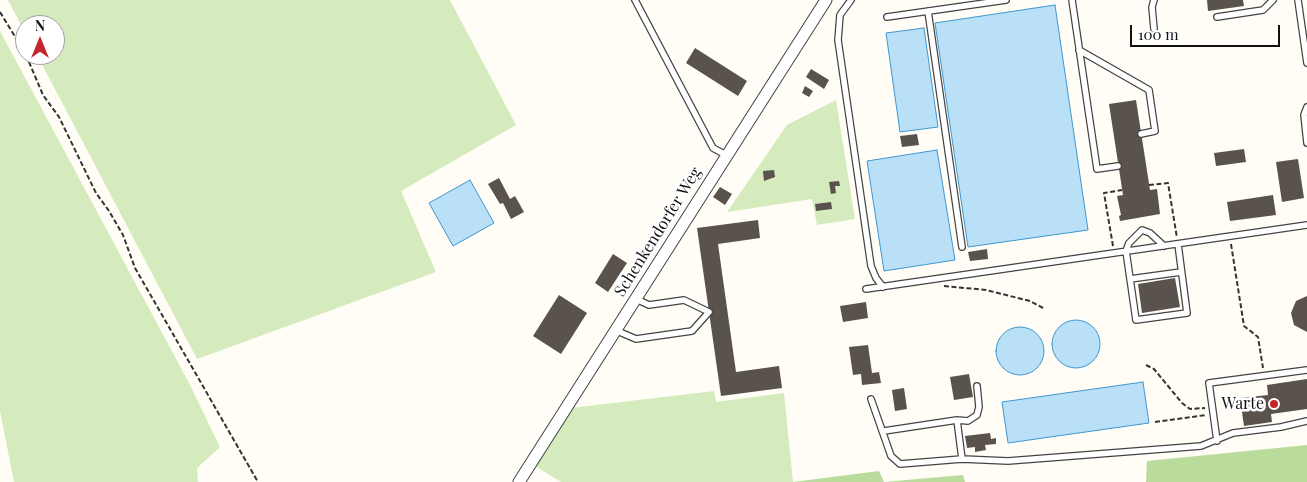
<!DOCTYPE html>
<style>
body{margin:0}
#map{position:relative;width:1307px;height:482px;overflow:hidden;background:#fffdf5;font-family:"Playfair Display",serif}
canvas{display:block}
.north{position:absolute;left:15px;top:15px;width:50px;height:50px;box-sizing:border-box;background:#fff;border:1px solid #a0a0a0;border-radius:50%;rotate:0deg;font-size:14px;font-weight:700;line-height:20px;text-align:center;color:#111}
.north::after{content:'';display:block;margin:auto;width:18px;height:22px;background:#c4262e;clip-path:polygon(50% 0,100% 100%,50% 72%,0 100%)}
.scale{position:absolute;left:1130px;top:25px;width:150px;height:22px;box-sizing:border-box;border:2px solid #111;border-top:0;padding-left:6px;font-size:15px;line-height:18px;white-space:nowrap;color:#111;-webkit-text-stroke:4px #fff;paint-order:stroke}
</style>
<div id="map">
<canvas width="1307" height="482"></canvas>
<div class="north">N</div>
<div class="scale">100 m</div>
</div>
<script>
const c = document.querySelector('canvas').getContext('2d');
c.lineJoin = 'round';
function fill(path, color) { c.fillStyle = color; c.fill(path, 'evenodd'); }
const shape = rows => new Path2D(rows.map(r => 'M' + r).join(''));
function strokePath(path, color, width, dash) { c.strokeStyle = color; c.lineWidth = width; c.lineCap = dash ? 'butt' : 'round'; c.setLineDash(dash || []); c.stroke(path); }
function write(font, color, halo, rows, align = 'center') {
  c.font = font + ' "Playfair Display",serif'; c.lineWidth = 5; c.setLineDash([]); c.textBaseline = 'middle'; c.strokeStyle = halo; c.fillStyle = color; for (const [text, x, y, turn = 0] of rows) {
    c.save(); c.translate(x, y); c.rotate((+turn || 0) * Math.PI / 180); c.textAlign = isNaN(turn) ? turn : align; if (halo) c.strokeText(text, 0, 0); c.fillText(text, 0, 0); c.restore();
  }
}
fill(shape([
 [8,0,450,0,516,125,401,191,436,272,197,359,37,55,55,55,55,25,25,25,25,33],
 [0,31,189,383,220,447,197,468,198,482,14,482,0,411],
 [836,100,855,219,817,225,812,199,727,212,787,125],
 [714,391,716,402,784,393,793,482,561,482,535,466,571,408]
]), '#d5ebbd');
fill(shape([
 [1307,445,1307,482,1146,482,1147,461],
 [879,471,884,482,963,475,965,482,793,482]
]), '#b9dc9c');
const water = shape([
 [1055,5,1088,230,968,247,935,23,1055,5],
 [924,28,938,127,900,132,886,33,924,28],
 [937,150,955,260,884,271,867,161,937,150],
 [470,180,494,223,453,246,429,203,470,180],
 '1052 344a24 24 0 1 1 48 0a24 24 0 1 1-48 0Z',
 '996 351a24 24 0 1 1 48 0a24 24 0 1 1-48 0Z',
 [1143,382,1149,423,1008,443,1002,402,1143,382]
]);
fill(water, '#b9e0f7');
strokePath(water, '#3f96cf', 1);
fill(shape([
 [1207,0,1243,0,1244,6,1208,11],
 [695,48,747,81,738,96,686,63],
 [811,69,829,80,824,89,806,77],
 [805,86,813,91,809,97,802,93],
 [1136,100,1150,190,1157,189,1160,214,1120,221,1119,216,1121,215,1117,196,1123,195,1109,104],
 [917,134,919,145,902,147,900,136],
 [1244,149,1246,162,1216,166,1214,153],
 [1298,159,1304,198,1282,202,1276,162],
 [774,170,775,177,764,181,763,171],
 [499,178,510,199,515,196,524,212,511,219,503,203,500,204,488,184],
 [839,181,840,186,835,186,836,193,831,194,829,182],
 [720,187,732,194,725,205,713,197],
 [1273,195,1276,215,1230,221,1227,202],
 [831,202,832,209,816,211,815,204],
 [758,220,760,238,718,244,736,372,779,366,782,388,721,396,697,228],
 [987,249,988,259,970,261,968,252],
 [613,254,627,263,608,292,595,283],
 [1175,278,1180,307,1142,313,1138,284],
 [559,295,587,313,561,354,533,336],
 [1307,296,1307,332,1294,325,1291,313,1296,301],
 [866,302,868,318,843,322,840,306],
 [868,345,872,373,879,372,881,383,862,385,861,374,853,375,849,347],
 [969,374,973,397,954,400,950,377],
 [1307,379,1307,409,1271,414,1272,422,1244,426,1240,398,1268,395,1267,385],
 [904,388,907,409,895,411,892,390],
 [990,433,991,439,996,438,996,444,985,445,986,450,975,452,975,447,967,448,965,436]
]), '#5a524d');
const lane = shape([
 [635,0,713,148,726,155],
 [851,0,840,15,838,40,871,266,876,278,883,287],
 [1072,0,1097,169,1118,166],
 [1154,0,1152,7,1154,29],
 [1298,0,1307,63],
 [928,11,962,247],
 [887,17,1006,0],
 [1217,17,1263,10,1273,0],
 [1079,50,1149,90,1155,131,1141,134],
 [1307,107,1304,115,1307,143],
 [1164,246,1150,233,1142,230,1129,243,1126,251,1136,320,1187,313,1178,244],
 [1130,279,1181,272],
 [866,289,1307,225],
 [615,330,636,339,692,331,709,312,684,300,649,305,636,299],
 [871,399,891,456,900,464,962,459,1008,461,1201,446,1233,433,1281,427,1307,421],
 [957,420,968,421,977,415,979,407,977,386],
 [884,431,957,420,962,459],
 [1217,441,1209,383,1307,370]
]);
const street = shape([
 [519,482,826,0]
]);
strokePath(lane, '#444', 8);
strokePath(street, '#444', 13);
strokePath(shape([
 [0,12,25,53],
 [26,55,43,95,59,117,96,193,109,211,123,235,135,268,258,482],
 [1149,185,1168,183,1177,238],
 [1231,244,1244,326,1258,337,1263,368],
 [1113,246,1104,193,1122,190],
 [944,286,986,290,1030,301,1043,308],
 [1146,365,1154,369,1182,403,1190,409,1205,408],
 [1155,422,1206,415]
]), '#333', 2, [5, 2.5]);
strokePath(lane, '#fff', 5.5);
strokePath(street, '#fff', 11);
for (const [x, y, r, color] of [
 [1274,404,5,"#c4262e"]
]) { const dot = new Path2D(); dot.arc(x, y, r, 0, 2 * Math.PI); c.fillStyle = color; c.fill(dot); strokePath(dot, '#fff', 2); }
write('16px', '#111', '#fff', [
 ["Schenkendorfer Weg",658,232,-58]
]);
write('16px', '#111', '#fff', [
 ["Warte",1264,404]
], 'right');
</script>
